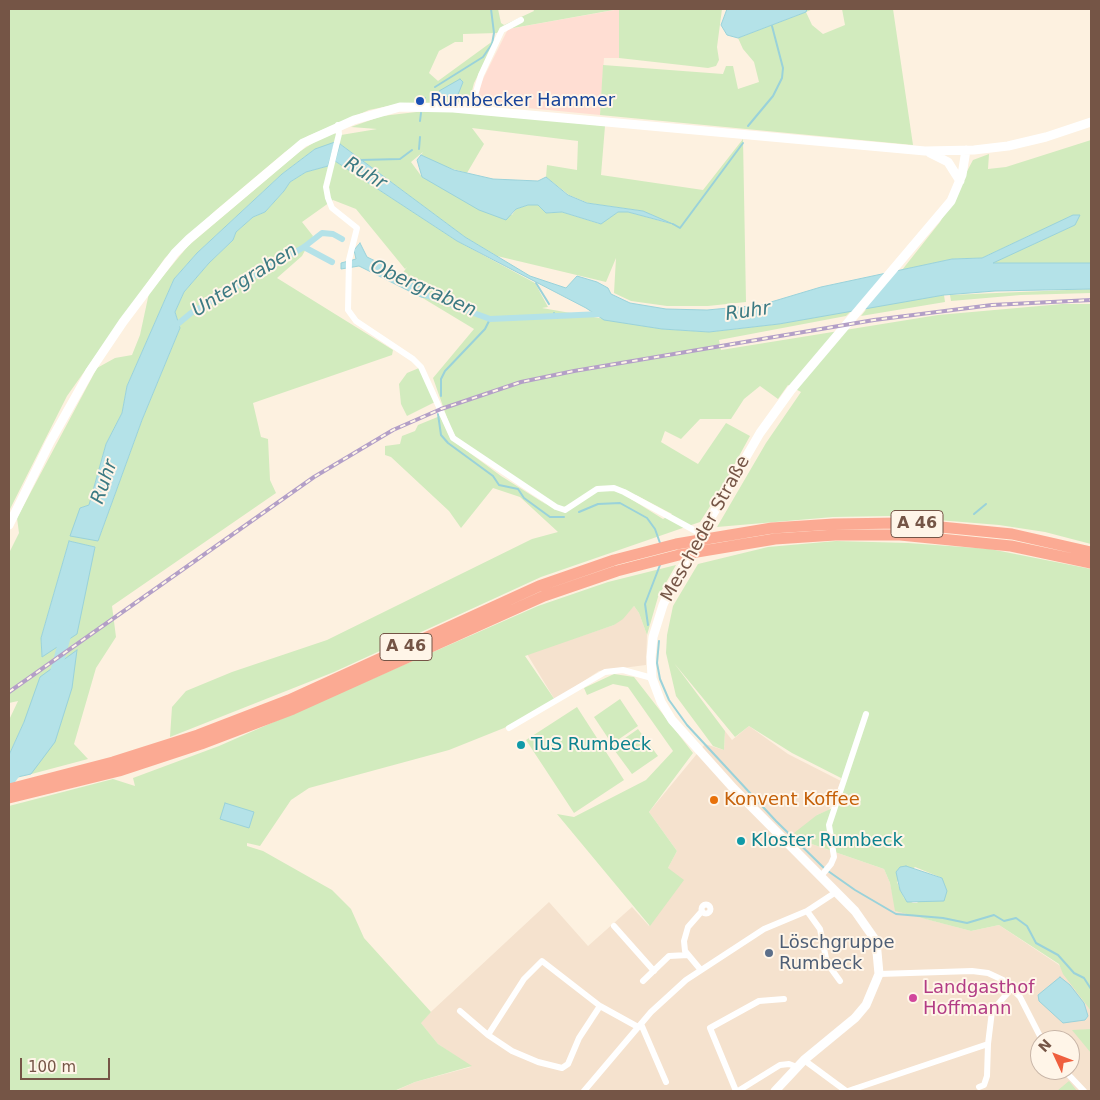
<!DOCTYPE html>
<meta charset="utf-8">
<style>
body{margin:0}
#map{position:relative;width:1100px;height:1100px;overflow:hidden;background:#fdf1e0;font-family:"DejaVu Sans",sans-serif}
canvas{display:block}
.frame{position:absolute;inset:0;border:10px solid #755546;pointer-events:none}
.north{position:absolute;left:1030px;top:1030px;width:50px;height:50px;box-sizing:border-box;background:#fff5e8;border:1px solid #c8b5a7;border-radius:50%;rotate:313deg;font-size:14px;font-weight:700;line-height:20px;text-align:center;color:#755546}
.north::after{content:'';display:block;margin:auto;width:18px;height:22px;background:#ef5f3e;clip-path:polygon(50% 0,100% 100%,50% 72%,0 100%)}
.scale{position:absolute;left:20px;top:1058px;width:90px;height:22px;box-sizing:border-box;border:2px solid #755546;border-top:0;padding-left:6px;font-size:15px;line-height:18px;white-space:nowrap;color:#755546;-webkit-text-stroke:4px #fff5e8;paint-order:stroke}
</style>
<div id="map">
<canvas width="1100" height="1100"></canvas>
<div class="frame"></div>
<div class="north">N</div>
<div class="scale">100 m</div>
</div>
<script>
const c = document.querySelector('canvas').getContext('2d');
c.lineJoin = 'round';
function fill(path, color) { c.fillStyle = color; c.fill(path, 'evenodd'); }
const shape = rows => new Path2D(rows.map(r => 'M' + r).join(''));
function strokePath(path, color, width, dash) { c.strokeStyle = color; c.lineWidth = width; c.lineCap = dash ? 'butt' : 'round'; c.setLineDash(dash || []); c.stroke(path); }
function write(font, color, halo, rows, align = 'center') {
  c.font = font + ' "DejaVu Sans",sans-serif'; c.lineWidth = 4; c.setLineDash([]); c.textBaseline = 'middle'; c.strokeStyle = halo; c.fillStyle = color; for (const [text, x, y, turn = 0] of rows) {
    c.save(); c.translate(x, y); c.rotate((+turn || 0) * Math.PI / 180); c.textAlign = isNaN(turn) ? turn : align; if (halo) c.strokeText(text, 0, 0); c.fillText(text, 0, 0); c.restore();
  }
}
fill(shape([
 [634,606,639,613,647,635,646,665,599,671,555,700,527,654,614,625],
 [749,726,788,754,841,781,829,810,817,815,803,841,884,869,890,883,896,911,971,931,999,925,1059,965,1091,1011,1091,1091,395,1091,415,1082,471,1067,438,1044,420,1022,549,902,588,946,632,907,649,926,668,868,677,851,649,812,705,744,724,750,725,731,732,740],
 [1040,1040,1070,1040,1070,1070,1040,1070]
]), '#f5e2ce');
fill(shape([
 [620,9,619,58,604,58,600,115,476,103,480,85,508,29]
]), '#ffded3');
fill(shape([
 [9,9,498,9,501,23,504,25,534,11,533,9,722,9,717,47,719,60,716,66,708,68,619,58,619,9,502,30,497,33,463,34,463,42,455,42,439,51,429,73,438,81,497,38,474,83,469,102,403,103,369,110,308,136,285,152,215,211,165,258,67,396,9,511],
 [807,9,813,9,806,12,812,25,823,34,845,25,842,9,893,9,913,145,600,115,603,65,723,74,726,66,733,66,738,89,759,82,754,62,743,49,738,38,806,12],
 [425,111,466,112,605,126,601,175,703,190,743,139,746,302,708,306,667,306,631,301,614,293,616,258,606,282,497,256,465,237,340,144,335,161,457,241,535,283,548,307,542,308,662,329,709,332,779,324,852,310,846,316,719,340,721,350,938,315,1062,304,1091,304,1091,544,1045,532,999,525,889,516,833,517,717,527,766,443,801,392,788,385,778,399,760,386,744,399,731,419,700,419,681,439,665,431,661,442,698,464,726,423,750,436,721,489,700,522,541,577,334,672,170,737,172,707,186,691,232,672,327,640,532,539,558,532,520,497,493,488,461,528,449,511,391,457,385,455,385,446,400,444,402,436,415,431,418,425,440,416,451,439,501,476,547,505,456,437,451,429,433,378,474,329,421,297,433,298,424,289,400,277,407,267,405,269,356,209,333,200,302,222,313,236,302,256,277,278,393,350,392,355,253,403,261,437,268,439,270,480,276,493,112,606,116,637,96,668,74,744,88,759,9,780,31,774,24,722,9,755,9,720,18,701,9,703,9,553,19,533,17,518,97,368,115,358,132,355,140,335,149,293,188,246,299,152,330,132,341,135,377,129,351,127,382,116],
 [472,128,578,141,577,170,547,165,546,177,569,195,588,203,643,211,668,223,628,212,618,212,600,224,562,212,546,213,538,205,528,205,516,209,512,215,422,177,411,162,423,152,421,155,439,165,467,173,484,144],
 [315,149,328,166,306,172,290,182,284,191,265,212,253,217,236,232,233,240,209,263,184,292,175,312,180,328,142,420,98,541,80,508,89,505,106,444,122,413,127,386,174,279,197,253,282,174],
 [636,495,672,514,663,519,631,499],
 [69,541,95,547,42,657,41,638],
 [1091,140,1091,263,991,263,1075,225,1039,231,982,258,952,259,902,270,940,222,973,160,989,154,988,169,1006,167],
 [1091,289,1091,293,1021,295,951,301,950,295],
 [944,295,945,302,861,316,868,307],
 [419,368,435,402,407,416,401,404,399,384,407,373],
 [836,541,908,543,990,549,1091,569,1091,1011,1063,974,1059,964,999,925,971,931,895,911,890,883,884,869,803,841,794,833,817,815,837,806,841,778,792,753,749,726,735,737,674,663,725,731,724,750,713,746,676,696,666,653,667,635,673,606,698,564,768,547],
 [915,867,942,878,917,903,913,903,904,898,897,882],
 [676,565,658,597,647,635,639,613,634,606,623,619,614,625,525,656,555,700,504,728,449,750,309,788,291,800,260,846,247,843,247,846,263,851,332,890,351,909,364,938,431,1012,421,1023,438,1044,472,1066,415,1082,394,1091,9,1091,9,806,113,779,135,786,133,778,219,746,538,606,608,582],
 [614,674,634,677,693,753,649,812,677,851,668,868,684,880,650,926,557,814,574,817,646,780,673,751,628,687,613,684,587,695,584,688],
 [620,699,638,726,612,744,594,717],
 [577,707,624,780,574,813,526,740],
 [638,729,658,756,632,774,612,747],
 [1091,1029,1091,1053,1072,1030],
 [1069,1081,1077,1091,1057,1091]
]), '#d2ebbe');
const water = shape([
 [727,9,807,9,806,12,738,38,727,35,721,25,727,9],
 [460,79,463,82,457,97,437,96,439,91,460,79],
 [335,142,328,166,306,172,290,182,284,191,265,212,253,217,236,232,233,240,209,263,184,292,175,312,180,328,142,420,98,541,70,536,80,508,89,505,106,444,122,413,127,386,174,279,197,253,282,174,315,149,335,142],
 [340,144,465,237,530,276,566,288,577,276,597,282,608,288,611,294,630,303,666,309,707,310,761,305,821,287,952,259,982,258,1073,215,1080,215,1075,225,993,263,1091,263,1091,289,995,291,944,295,779,324,709,332,662,329,604,320,586,308,457,241,335,161,340,144],
 [421,155,454,170,493,179,538,181,546,177,568,195,587,203,643,211,673,224,628,212,618,212,601,224,562,212,546,213,538,205,528,205,516,209,506,220,479,210,422,177,417,160,421,155],
 [360,243,367,257,392,269,401,277,424,289,434,299,421,297,359,266,341,269,341,263,356,259,354,250,360,243],
 [69,541,95,547,77,634,42,657,41,638,69,541],
 [77,650,72,688,55,742,31,774,9,779,9,755,24,722,40,677,77,650],
 [225,803,254,812,249,828,220,819,225,803],
 [906,866,942,878,947,891,944,901,907,902,900,890,896,872,900,867,906,866],
 [1060,977,1070,985,1084,1003,1088,1016,1085,1020,1063,1023,1039,1001,1038,995,1060,977]
]);
fill(water, '#b4e2e8');
strokePath(water, '#9ad2da', 1);
strokePath(shape([
 [435,87,483,57,492,44,494,33,491,9],
 [422,100,425,98],
 [420,121,421,113],
 [748,126,773,96,782,78,783,68,772,26],
 [419,149,420,137],
 [360,160,400,159,412,150],
 [673,224,680,228,743,143],
 [536,283,549,304],
 [554,313,557,318],
 [441,396,441,379,445,371,485,329,490,319],
 [438,414,441,435,448,443,493,476,499,485,518,489,524,498,550,517,564,517],
 [579,512,598,504,620,503,647,518,655,529,660,543],
 [974,514,986,504],
 [648,625,645,604,660,565],
 [659,641,657,663,660,679,669,700,687,725,776,821,824,868],
 [828,871,855,890,896,914,943,918,967,923,994,915,1004,921,1016,918,1027,926,1036,943,1058,955,1074,973,1084,978,1091,989]
]), '#9ad2da', 2);
strokePath(shape([
 [304,247,332,262],
 [428,296,490,319,601,314],
 [173,328,191,313,304,247,322,233,333,234,342,239]
]), '#b4e2e8', 6);
strokePath(shape([
 [54,678,67,630],
 [9,781,20,766]
]), '#b4e2e8', 11);
strokePath(shape([
 [471,109,481,75,502,30,521,20],
 [338,125,339,134,326,187,328,198,332,208,357,228,349,260,348,310,356,321,413,359,421,367,453,438,556,507,565,510,597,489,614,488,624,492,701,534],
 [509,728,605,672,623,670,652,678],
 [821,876,831,864,834,857,829,825,866,714],
 '701.5 909a4.5 4.5 0 1 1 9 0a4.5 4.5 0 1 1-9 0Z',
 [807,911,820,929,827,963,840,981],
 [614,926,654,971],
 [700,969,685,951,684,941,688,927,702,911],
 [879,974,972,971,988,973,1003,980,1020,997,1042,1040],
 [643,981,669,956,688,955],
 [460,1011,488,1035,512,1051,538,1062,562,1068,568,1064,579,1038,600,1006],
 [641,1024,666,1082],
 [488,1035,524,979,542,961,600,1006,638,1027],
 [804,1060,846,1091],
 [1064,1070,1084,1091],
 [979,1087,984,1085,987,1076,988,1044],
 [584,1091,651,1012,686,980,764,929,807,911,836,892],
 [736,1091,710,1028,759,1001,784,999],
 [738,1091,780,1065,789,1064,797,1067],
 [848,1091,988,1044,992,1011,1012,988]
]), '#fff', 6);
strokePath(shape([
 [930,153,948,162,960,181],
 [9,525,50,442,90,371,123,322,175,253,189,239,303,143,354,120,400,107,453,108,925,151,974,150,1008,146,1046,137,1091,122],
 [775,1091,804,1060,855,1018,866,1005,879,974,876,941,855,911,734,789,672,720,661,702,652,678,651,657,653,637,663,605,673,583,760,433,791,390,951,201,962,175,966,150]
]), '#fff', 9);
strokePath(shape([
 [9,789,113,762,198,735,289,700,539,586,614,560,676,544,772,528,834,524,900,523,1012,534,1091,552],
 [9,798,119,771,201,744,293,709,544,596,617,571,679,555,775,539,835,535,900,535,1011,546,1091,563]
]), '#fbaa93', 11);
const rail = shape([
 [9,692,314,477,393,430,441,409,521,382,574,371,874,320,992,305,1091,300]
]);
strokePath(rail, '#b39fc7', 4);
strokePath(rail, '#fff5e8', 2, [5.5]);
for (const [x, y, r, color] of [
 [420,101,5,"#1a4fb4"],
 [521,745,5,"#0f9aa8"],
 [714,800,5,"#e8710a"],
 [741,841,5,"#0f9aa8"],
 [769,953,5,"#5c6f8a"],
 [913,998,5,"#d1479c"]
]) { const dot = new Path2D(); dot.arc(x, y, r, 0, 2 * Math.PI); c.fillStyle = color; c.fill(dot); strokePath(dot, '#fff5e8', 2); }
for (const [x, y, w] of [
 [917,524,52],
 [406,647,52]
]) { const box = new Path2D(); box.roundRect(x - w / 2, y - 13.5, w, 27, 4); c.fillStyle = '#fff5e8'; c.fill(box); strokePath(box, '#755546', 1); }
write('bold 16px', '#755546', null, [
 ["A 46",917,524],
 ["A 46",406,647]
]);
write('18px', '#164399', '#fff5e8', [
 ["Rumbecker Hammer",430,101]
], 'left');
write('18px', '#755546', '#fff5e8', [
 ["Mescheder Straße",706,529,-61]
]);
write('18px', '#0d838f', '#fff5e8', [
 ["TuS Rumbeck",531,745],
 ["Kloster Rumbeck",751,841]
], 'left');
write('18px', '#c56008', '#fff5e8', [
 ["Konvent Koffee",724,800]
], 'left');
write('18px', '#4e5e75', '#fff5e8', [
 ["Löschgruppe",779,943],
 ["Rumbeck",779,964]
], 'left');
write('18px', '#b23c85', '#fff5e8', [
 ["Landgasthof",923,988],
 ["Hoffmann",923,1009]
], 'left');
write('italic 19px', '#3c7a83', '#fff5e8', [
 ["Ruhr",365,174,31],
 ["Untergraben",245,281,-32],
 ["Obergraben",423,289,24],
 ["Ruhr",748,312,-8],
 ["Ruhr",105,482,-71]
]);
</script>
